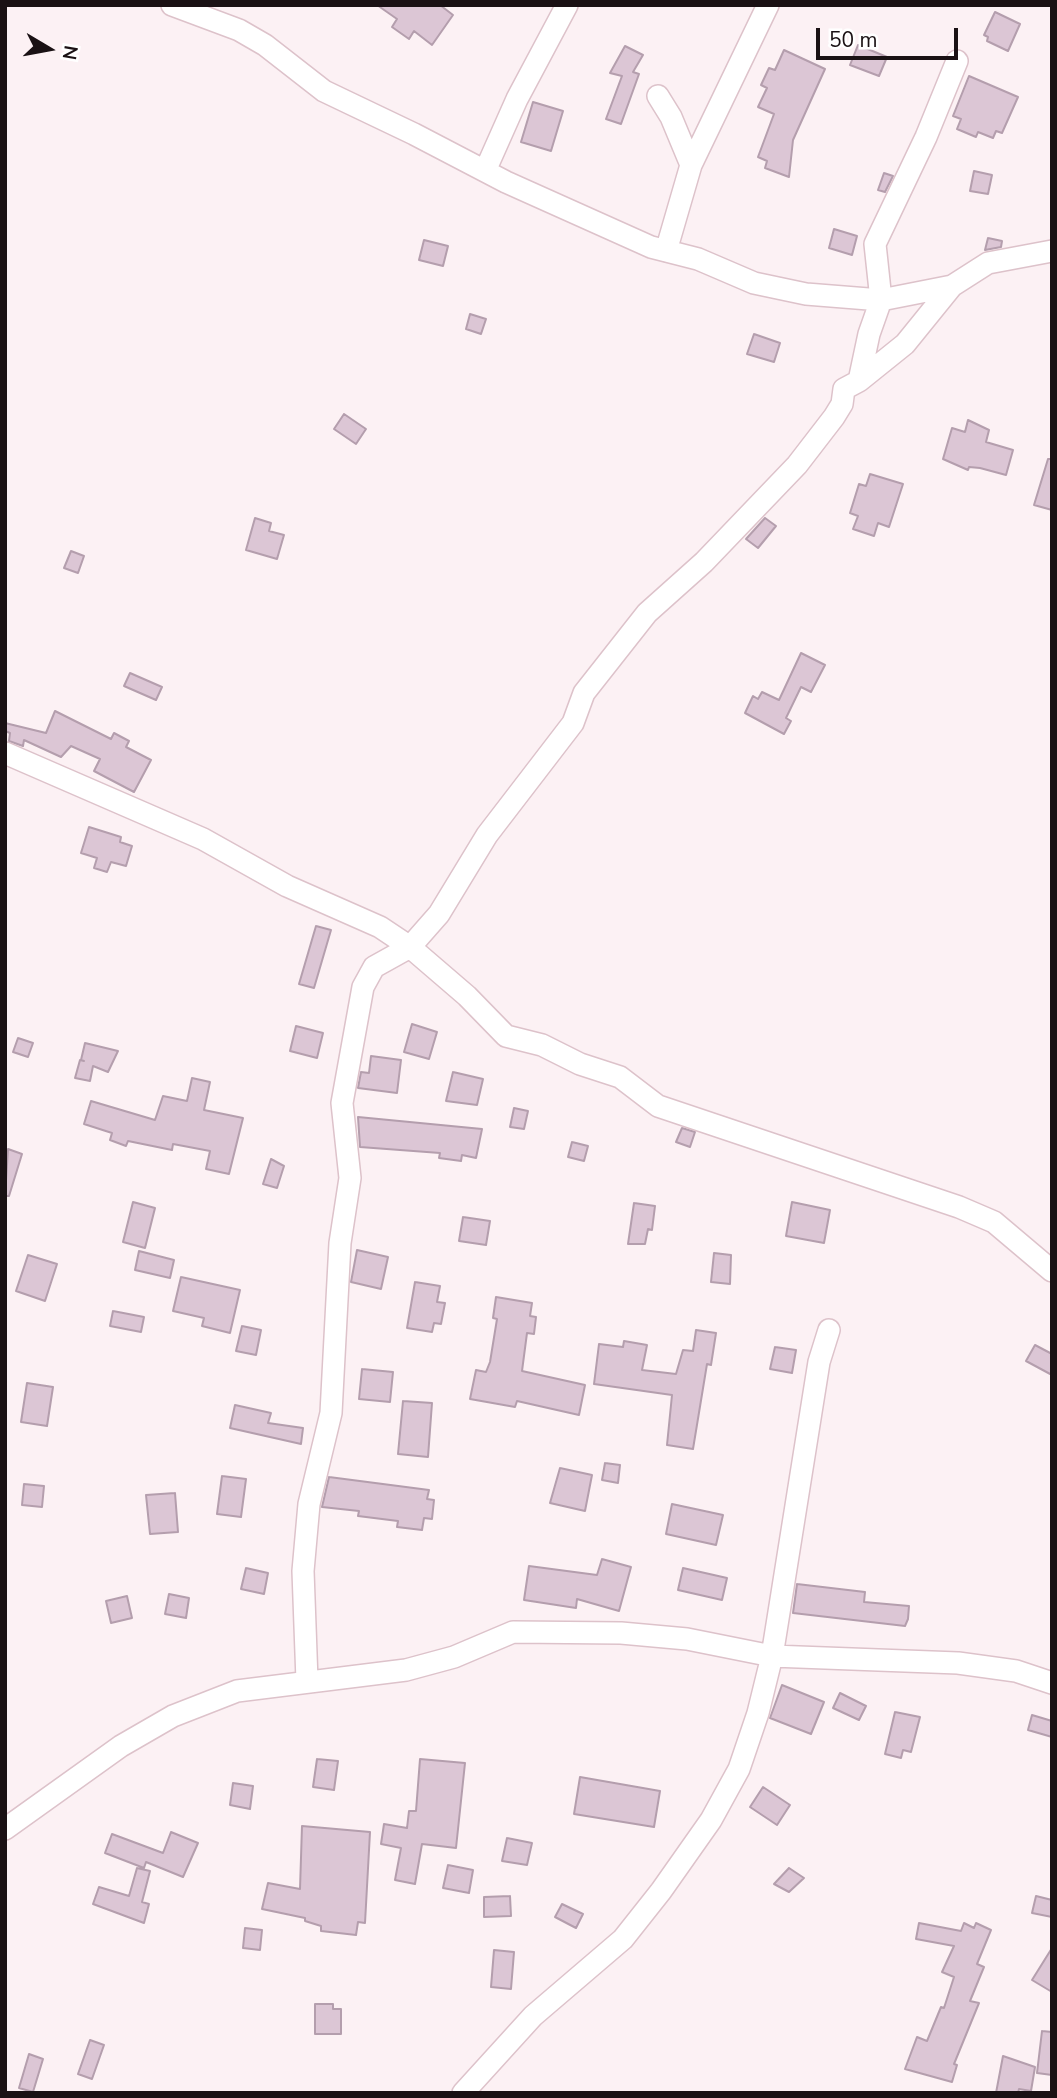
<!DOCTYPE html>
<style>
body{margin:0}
#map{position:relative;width:1057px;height:2098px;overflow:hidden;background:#fcf1f4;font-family:"Nunito Sans",sans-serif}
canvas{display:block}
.frame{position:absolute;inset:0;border:7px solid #1a1114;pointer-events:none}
.north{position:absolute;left:14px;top:14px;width:70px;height:70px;-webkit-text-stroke:5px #fff;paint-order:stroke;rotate:100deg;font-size:19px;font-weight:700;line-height:28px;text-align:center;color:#1a1114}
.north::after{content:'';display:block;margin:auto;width:24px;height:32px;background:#1a1114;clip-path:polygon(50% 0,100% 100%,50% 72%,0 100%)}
.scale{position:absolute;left:816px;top:28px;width:142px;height:32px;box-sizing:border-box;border:4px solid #1a1114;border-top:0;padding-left:9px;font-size:21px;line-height:24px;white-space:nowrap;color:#1a1114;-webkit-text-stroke:5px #fff;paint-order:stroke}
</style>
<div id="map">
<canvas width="1057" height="2098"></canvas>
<div class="frame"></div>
<div class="north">N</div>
<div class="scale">50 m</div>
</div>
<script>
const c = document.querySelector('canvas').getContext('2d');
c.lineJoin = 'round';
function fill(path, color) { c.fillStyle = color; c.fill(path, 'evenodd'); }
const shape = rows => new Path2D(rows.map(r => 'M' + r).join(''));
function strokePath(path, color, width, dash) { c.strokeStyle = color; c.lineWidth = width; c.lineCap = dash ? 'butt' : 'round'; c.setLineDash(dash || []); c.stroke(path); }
const building = shape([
 [377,5,440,5,453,15,432,45,414,31,409,39,392,27,397,19,377,5],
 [995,12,1020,24,1008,51,987,41,988,37,984,35,995,12],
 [858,45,887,57,879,76,850,65,858,45],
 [625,46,643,55,633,72,639,74,621,124,606,119,622,76,610,73,625,46],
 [784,50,825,69,793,140,789,177,765,168,767,161,758,157,774,114,758,107,767,88,761,85,769,68,775,70,784,50],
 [969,76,1018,97,1002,133,996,131,993,138,978,132,976,137,957,129,961,119,953,116,969,76],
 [533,102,563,111,551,151,521,142,533,102],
 [974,171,992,175,988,194,970,191,974,171],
 [884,173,893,176,885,192,878,190,884,173],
 [834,229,857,236,852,255,829,248,834,229],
 [988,238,1002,241,1001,247,985,250,988,238],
 [424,240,448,246,443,266,419,260,424,240],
 [470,314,486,319,481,334,466,329,470,314],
 [754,334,780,343,774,362,747,354,754,334],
 [344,414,366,429,356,444,334,429,344,414],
 [968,420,989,430,986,442,1013,450,1006,475,980,468,969,467,968,470,943,459,952,428,965,432,968,420],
 [1048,459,1052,459,1052,510,1034,505,1048,459],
 [870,474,903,484,889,527,878,523,874,536,853,529,858,516,850,513,859,484,866,486,870,474],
 [255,518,271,523,269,531,284,535,277,559,246,550,255,518],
 [765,518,776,526,758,548,746,539,765,518],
 [71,551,84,556,78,573,64,568,71,551],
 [801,653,825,665,811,692,801,687,786,718,791,721,784,734,745,713,753,696,758,699,762,692,779,700,801,653],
 [130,673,162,687,156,700,124,686,130,673],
 [55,711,111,739,114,733,129,741,126,747,151,760,134,792,94,771,100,759,71,746,61,757,24,740,23,746,9,741,10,733,5,731,5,723,46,733,55,711],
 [89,827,121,837,120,842,132,846,126,866,111,862,107,872,94,868,97,858,81,853,89,827],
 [316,926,331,930,314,988,299,984,316,926],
 [412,1024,437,1032,429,1059,404,1052,412,1024],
 [296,1026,323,1033,317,1058,290,1051,296,1026],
 [18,1038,33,1043,28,1057,13,1052,18,1038],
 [85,1043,118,1051,108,1072,93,1066,90,1081,75,1078,80,1060,84,1061,81,1060,85,1043],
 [371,1056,401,1060,397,1093,358,1088,361,1072,369,1073,371,1056],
 [453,1072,483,1079,477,1105,446,1101,453,1072],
 [192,1078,210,1082,204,1110,243,1118,229,1174,206,1169,210,1151,173,1144,172,1150,128,1141,126,1146,110,1140,112,1133,84,1124,91,1101,155,1120,163,1096,187,1101,192,1078],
 [514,1108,528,1111,524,1129,510,1127,514,1108],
 [358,1117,482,1129,476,1158,462,1155,461,1161,439,1158,440,1153,360,1147,358,1117],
 [682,1128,695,1132,690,1147,676,1142,682,1128],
 [572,1142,588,1146,584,1161,568,1157,572,1142],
 [8,1149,22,1154,9,1196,5,1196,8,1149],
 [271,1159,284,1166,277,1188,263,1184,271,1159],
 [133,1202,155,1208,145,1248,123,1242,133,1202],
 [792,1202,830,1210,824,1243,786,1236,792,1202],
 [634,1203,655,1206,652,1230,648,1229,645,1244,628,1244,634,1203],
 [463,1217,490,1221,486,1245,459,1241,463,1217],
 [357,1250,388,1257,381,1289,351,1282,357,1250],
 [139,1251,174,1260,170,1278,135,1270,139,1251],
 [714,1253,731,1255,730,1284,711,1282,714,1253],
 [28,1255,57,1264,45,1301,16,1291,28,1255],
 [181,1277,240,1290,230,1333,202,1326,204,1318,173,1311,181,1277],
 [415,1282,440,1286,437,1302,445,1303,441,1324,434,1323,432,1332,407,1328,415,1282],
 [496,1297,532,1303,530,1316,536,1317,534,1334,527,1333,522,1371,585,1385,579,1415,517,1401,515,1407,470,1399,476,1370,486,1372,490,1362,497,1319,493,1318,496,1297],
 [113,1311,144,1317,141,1332,110,1326,113,1311],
 [242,1326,261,1330,256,1355,236,1351,242,1326],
 [696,1330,716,1333,711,1365,707,1364,693,1449,667,1445,672,1395,594,1384,599,1344,623,1347,624,1341,647,1345,642,1370,676,1374,683,1350,693,1351,696,1330],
 [1035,1345,1052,1354,1052,1375,1026,1361,1035,1345],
 [775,1347,796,1350,792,1373,770,1369,775,1347],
 [362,1369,393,1372,390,1402,359,1399,362,1369],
 [27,1383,53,1387,47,1426,21,1422,27,1383],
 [403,1401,432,1403,428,1457,398,1454,403,1401],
 [235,1405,271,1413,268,1423,303,1428,301,1444,230,1428,235,1405],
 [605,1463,620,1465,618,1483,602,1480,605,1463],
 [560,1468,592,1475,585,1511,550,1503,560,1468],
 [222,1476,246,1479,241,1517,217,1514,222,1476],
 [329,1477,429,1490,427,1499,434,1500,432,1519,424,1518,422,1530,397,1527,398,1521,358,1516,359,1511,322,1507,329,1477],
 [24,1484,44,1486,42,1507,22,1505,24,1484],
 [175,1493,178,1532,150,1534,146,1495,175,1493],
 [672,1504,723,1515,716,1545,666,1534,672,1504],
 [602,1559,631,1567,619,1611,577,1599,576,1608,524,1600,529,1566,597,1575,602,1559],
 [246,1568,268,1573,264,1594,241,1589,246,1568],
 [683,1568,727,1578,722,1600,678,1590,683,1568],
 [797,1584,865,1592,864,1602,909,1606,908,1619,905,1626,793,1613,797,1584],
 [169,1594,189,1598,186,1618,165,1614,169,1594],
 [127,1596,132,1618,111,1623,106,1601,127,1596],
 [782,1685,824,1702,811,1734,770,1718,782,1685],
 [840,1693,866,1706,859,1720,833,1708,840,1693],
 [895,1712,920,1717,911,1752,903,1750,901,1758,885,1754,895,1712],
 [1032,1715,1052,1721,1052,1737,1028,1730,1032,1715],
 [317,1759,338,1761,334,1790,313,1787,317,1759],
 [420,1759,465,1763,456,1848,422,1844,415,1884,395,1880,401,1848,381,1844,384,1824,407,1828,409,1811,416,1811,420,1759],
 [580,1777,660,1791,654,1827,574,1814,580,1777],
 [233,1783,253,1786,250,1809,230,1805,233,1783],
 [763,1787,790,1805,777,1825,750,1807,763,1787],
 [302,1826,370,1832,365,1923,358,1922,356,1935,321,1931,321,1926,305,1921,305,1918,262,1909,268,1883,300,1889,302,1826],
 [171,1832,198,1843,183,1877,146,1862,144,1868,105,1853,112,1834,163,1853,171,1832],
 [507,1838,532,1843,527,1865,502,1861,507,1838],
 [448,1865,473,1870,469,1893,443,1888,448,1865],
 [137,1868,150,1871,142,1902,149,1904,144,1923,93,1904,99,1887,129,1896,137,1868],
 [789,1868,804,1878,789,1892,774,1884,789,1868],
 [510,1896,511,1916,484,1917,484,1897,510,1896],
 [1036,1896,1052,1900,1052,1917,1032,1913,1036,1896],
 [562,1904,583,1914,576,1928,555,1917,562,1904],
 [919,1923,961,1931,964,1923,974,1928,976,1923,991,1930,977,1964,984,1967,970,2001,979,2003,954,2064,957,2065,952,2082,905,2069,917,2037,927,2041,941,2007,944,2008,954,1977,942,1972,954,1946,916,1939,919,1923],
 [245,1928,262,1930,260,1950,243,1948,245,1928],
 [1052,1948,1052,1992,1032,1980,1052,1948],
 [494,1950,514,1952,511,1989,491,1987,494,1950],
 [315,2004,333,2004,333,2009,341,2009,341,2034,315,2034,315,2004],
 [1042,2031,1052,2032,1052,2075,1037,2073,1042,2031],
 [90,2040,104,2045,92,2079,78,2074,90,2040],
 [29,2054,43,2059,33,2092,19,2088,29,2054],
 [1003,2056,1035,2067,1031,2091,1019,2089,1018,2093,996,2093,1003,2056]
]);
fill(building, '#dcc6d5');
strokePath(building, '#b49ead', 2);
const minor = shape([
 [172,5,239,30,265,45,324,91,414,134,506,182,651,247,698,259,754,283,806,294,881,300,952,286,988,263,1052,251],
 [658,96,671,117,691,165,666,251],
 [691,165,768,5],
 [485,171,517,99,567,5],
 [859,381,905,344,952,286],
 [5,753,203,839,287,886,380,927,410,947,467,996,506,1036,542,1045,580,1064,620,1077,658,1106,959,1207,994,1222,1052,1271],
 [307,1681,303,1571,309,1504,331,1413,340,1243,350,1178,342,1103,363,987,374,967,410,947,439,914,487,835,573,723,584,693,647,613,704,562,797,465,834,417,842,404,844,389,859,381,869,334,881,300,875,244,926,137,957,61],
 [5,1829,121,1746,173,1716,237,1691,406,1670,454,1657,513,1632,621,1633,687,1639,772,1656,958,1663,1016,1671,1052,1683],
 [463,2093,533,2016,623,1939,661,1891,711,1820,739,1769,758,1713,772,1656,819,1362,829,1330]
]);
strokePath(minor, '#ddc2ca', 24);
strokePath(minor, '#fff', 21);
</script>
